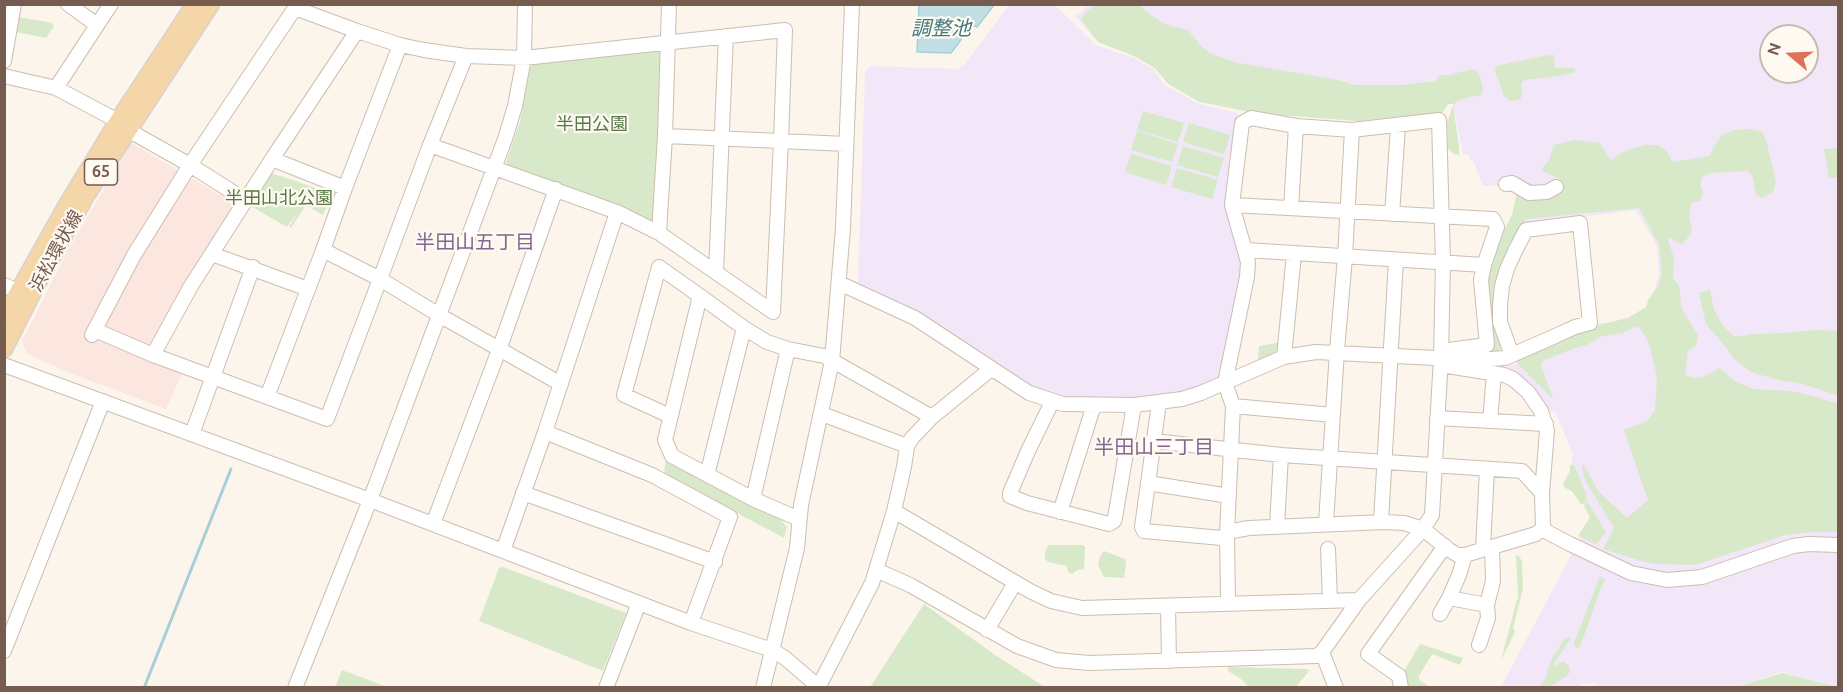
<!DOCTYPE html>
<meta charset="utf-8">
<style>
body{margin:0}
#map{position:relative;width:1843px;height:692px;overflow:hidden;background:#fcf5eb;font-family:Ubuntu,sans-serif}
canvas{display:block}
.frame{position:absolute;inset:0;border:6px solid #765b4f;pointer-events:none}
.north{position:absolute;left:1759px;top:24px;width:60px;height:60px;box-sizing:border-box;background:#fef9f1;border:2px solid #c8bab0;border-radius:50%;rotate:289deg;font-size:16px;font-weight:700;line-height:24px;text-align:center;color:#765b4f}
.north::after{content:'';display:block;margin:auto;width:21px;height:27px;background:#dd7258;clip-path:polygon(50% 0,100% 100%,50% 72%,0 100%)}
</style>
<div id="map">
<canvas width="1843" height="692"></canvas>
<div class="frame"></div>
<div class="north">N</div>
</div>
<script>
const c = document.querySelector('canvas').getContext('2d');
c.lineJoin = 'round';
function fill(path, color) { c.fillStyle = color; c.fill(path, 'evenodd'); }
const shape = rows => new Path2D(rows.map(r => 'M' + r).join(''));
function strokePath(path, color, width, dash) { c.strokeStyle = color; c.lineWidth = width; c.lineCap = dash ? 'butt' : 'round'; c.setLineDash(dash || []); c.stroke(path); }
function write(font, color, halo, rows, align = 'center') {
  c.font = font + ' Ubuntu,"Noto Sans JP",sans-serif'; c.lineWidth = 4.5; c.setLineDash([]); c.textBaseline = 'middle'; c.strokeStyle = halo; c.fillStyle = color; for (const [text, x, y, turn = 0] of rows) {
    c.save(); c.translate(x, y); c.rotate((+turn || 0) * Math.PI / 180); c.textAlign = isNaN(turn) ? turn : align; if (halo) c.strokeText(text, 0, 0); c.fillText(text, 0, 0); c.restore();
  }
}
fill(shape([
 [131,143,234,203,152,357,184,369,166,409,75,375,27,354,22,341,68,250]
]), '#fbe7df');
fill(shape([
 [1090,4,1838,5,1838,687,1780,672,1736,687,1600,688,1595,683,1582,684,1576,687,1501,687,1592,516,1571,469,1573,455,1557,415,1542,404,1527,384,1506,366,1522,363,1619,325,1649,309,1659,275,1657,246,1647,229,1636,210,1524,224,1519,216,1522,194,1508,186,1483,186,1473,160,1470,160,1469,155,1463,154,1453,104,1448,104,1443,112,1359,121,1278,115,1245,111,1200,102,1168,84,1155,68,1134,56,1098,42,1075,16],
 [1771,36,1807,36,1807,72,1771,72],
 [1009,5,1055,5,1096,45,1134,58,1153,69,1166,86,1199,104,1238,113,1228,206,1244,264,1225,357,1220,374,1211,383,1175,396,1089,401,1053,395,1025,387,954,336,907,306,858,283,865,73,870,66,959,69,965,64]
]), '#f1e7f8');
fill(shape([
 [1095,5,1140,5,1149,14,1167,25,1188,30,1201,46,1209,53,1238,63,1338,80,1355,85,1402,85,1435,81,1440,75,1449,75,1473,69,1479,73,1483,89,1481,95,1461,99,1453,104,1448,104,1443,112,1359,121,1278,115,1245,111,1200,102,1168,84,1155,68,1134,56,1098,42,1081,19,1087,11],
 [18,17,52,23,54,26,46,38,16,32],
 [661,47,655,220,652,221,620,206,509,166,506,162,520,121,531,64],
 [1549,55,1554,55,1555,68,1574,68,1576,72,1559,76,1525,80,1521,83,1522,96,1519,100,1511,101,1504,96,1495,71,1496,66],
 [1453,105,1459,146,1459,155,1454,154,1448,149,1447,123],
 [1143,111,1184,123,1178,142,1137,130],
 [1189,123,1230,135,1224,154,1183,142],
 [1750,129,1762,132,1766,140,1776,182,1773,192,1762,198,1756,195,1752,175,1747,171,1710,173,1702,177,1700,184,1703,193,1700,201,1691,203,1689,216,1692,232,1682,245,1670,238,1668,240,1674,258,1673,278,1679,286,1682,309,1698,335,1696,346,1688,351,1685,375,1693,378,1704,377,1719,368,1735,381,1753,389,1791,391,1817,397,1838,404,1838,532,1813,532,1786,535,1695,565,1656,564,1641,561,1603,549,1614,528,1585,480,1582,468,1583,464,1599,492,1627,518,1648,500,1624,430,1646,422,1655,411,1657,378,1649,343,1639,327,1635,327,1623,333,1602,336,1587,345,1575,348,1544,360,1541,365,1553,399,1515,361,1589,327,1628,318,1646,307,1648,300,1658,286,1662,273,1659,245,1639,208,1526,219,1510,243,1497,277,1493,294,1493,309,1494,323,1501,349,1494,353,1488,324,1487,294,1488,276,1496,246,1512,215,1517,192,1515,183,1520,178,1528,183,1558,193,1562,183,1561,180,1541,170,1549,160,1554,145,1575,140,1600,143,1611,161,1619,154,1634,148,1646,145,1658,145,1668,153,1672,162,1710,156,1713,148,1723,134,1735,130],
 [1137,131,1178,144,1172,162,1131,150],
 [1183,146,1224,158,1218,177,1177,165],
 [1838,148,1838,178,1829,178,1824,149],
 [1131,154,1172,166,1166,185,1125,172],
 [1177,168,1218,180,1212,199,1171,187],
 [271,173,328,192,331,196,323,215,306,205,291,228,289,227,299,210,287,227,247,204],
 [1710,290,1714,310,1724,327,1735,337,1752,334,1783,333,1816,330,1838,331,1838,396,1803,384,1778,380,1751,372,1734,359,1726,347,1706,324,1699,293],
 [1282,342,1281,349,1276,354,1258,362,1259,346],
 [666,457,781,520,787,527,784,538,664,474],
 [1570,465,1574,465,1585,491,1587,499,1584,505,1580,503,1572,491,1565,488,1563,484,1570,471],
 [1587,501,1606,532,1596,544,1578,536,1590,517,1584,506],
 [1049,545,1083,545,1085,547,1084,569,1077,570,1073,574,1068,572,1067,566,1048,562,1045,559,1045,552],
 [1104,551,1125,559,1126,564,1124,578,1104,577,1098,565,1100,557],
 [1518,555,1522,561,1523,588,1513,628,1515,632,1501,660,1518,596,1516,556],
 [503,567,626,613,603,671,479,621,499,568],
 [1600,576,1605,580,1598,595,1583,639,1579,647,1576,648,1574,643],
 [924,604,995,655,1045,687,870,687],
 [1566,637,1571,638,1553,665,1555,666,1559,663,1564,662,1569,666,1570,671,1568,675,1553,685,1539,687,1547,677,1547,671,1553,657],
 [1420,644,1463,658,1460,665,1432,654,1419,676,1419,680,1431,687,1406,687,1403,673],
 [1228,663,1231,663,1231,667,1307,669,1309,671,1296,687,1249,687,1240,678,1228,671],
 [342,670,387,687,335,687],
 [1782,673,1838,687,1736,687]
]), '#d7e9c9');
const water = shape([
 [919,5,919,4,994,5,977,27,972,25,951,53,917,52,919,5]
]);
fill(water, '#c0e0e5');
strokePath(water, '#a6d0d6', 1.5);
strokePath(shape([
 [144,688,231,469]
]), '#a6d0d6', 3);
const minor = shape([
 [68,4,97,25],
 [466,56,524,58,785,30,781,141,846,144],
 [4,61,14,4],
 [4,76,56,88,118,121],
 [56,88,111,4],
 [128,130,190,165,245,200],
 [430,145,617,212,659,233,773,312,781,141,665,136],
 [272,159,357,31,400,45],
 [1506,184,1512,183,1529,193,1547,192,1556,187],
 [345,188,400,45,424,50,466,56,430,145,380,279,439,315,561,384],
 [1232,205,1493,219,1497,227,1484,265,1481,280,1487,345,1441,351],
 [1291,208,1296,126],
 [1392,214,1398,127],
 [659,233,665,136,669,4],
 [1246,250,1484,265],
 [212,254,308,289],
 [716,272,726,36],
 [839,283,915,318,1029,393,1063,404,1134,405,1182,399,1201,393,1284,357,1316,352,1475,360,1505,358,1512,355,1553,337,1575,327,1590,323,1580,223,1526,230,1515,251,1507,269,1502,286,1500,306,1500,322,1512,355],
 [4,285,18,291],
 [95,330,153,355,327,419,380,279,323,250,267,397],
 [92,335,134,255,190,165,295,8,357,31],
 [153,355,191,286,272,159,345,188,323,250],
 [1284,357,1294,254],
 [4,365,370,500,691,623,772,650,785,658,820,688],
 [1052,402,1028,451,1010,493,1010,496,1027,503,1109,524,1114,521,1115,518,1134,405],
 [1159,403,1142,527,1144,531,1222,538,1227,533,1232,531,1249,528,1384,522,1404,523,1423,529,1432,515,1441,357,1443,262,1439,120,1352,130,1296,126,1251,118,1242,123,1232,205,1248,262,1247,277,1225,383,1233,406,1227,533,1228,603],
 [1233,406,1333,415],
 [822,414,907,446],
 [670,416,624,395,659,267,700,296],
 [1437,418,1546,424],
 [1490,421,1494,373],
 [545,432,652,475,730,517,691,623],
 [192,434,253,267],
 [1154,441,1281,455,1522,471,1542,493],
 [707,475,744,328],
 [1148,483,1229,496],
 [523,493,715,562],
 [753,499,788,349],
 [894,511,904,467,907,446,912,438,932,417,991,369],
 [1060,512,1094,405],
 [799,519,753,499,672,456,665,440,700,296,744,328,767,342,788,349,824,356,932,417],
 [1381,522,1396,260],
 [1326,523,1337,351,1345,257,1352,130],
 [433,524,499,350,556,189],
 [1277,526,1281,455],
 [1543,528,1547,532,1570,544,1631,573,1667,580,1702,577,1793,546,1809,544,1838,545],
 [1328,549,1330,601],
 [1483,549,1487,469],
 [503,551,545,432,617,212],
 [1465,555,1459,575,1449,598,1487,605],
 [876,570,894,511,1030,591,1051,601,1082,608,1359,600],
 [1168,606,1169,661],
 [1440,614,1449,598],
 [987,630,1015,583],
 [1479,645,1488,618,1487,605,1493,581,1492,547],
 [4,651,103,401],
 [1322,652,1336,688],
 [819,686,872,583,876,570,910,585,1017,646,1056,660,1089,663,1317,656,1322,652,1359,600,1423,529,1449,550,1458,555,1465,555,1536,534,1543,528,1542,493,1547,431,1541,411,1528,392,1513,379,1504,375,1441,365],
 [295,688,370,500,505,139,515,106,524,58,525,4],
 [606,688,639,603],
 [763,688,797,548,801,505,832,361,843,228,852,4],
 [1401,688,1399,676,1368,654,1445,546]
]);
const major = shape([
 [4,317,67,205,118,121,195,4],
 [4,349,37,284,87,194,211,4]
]);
strokePath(minor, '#cdbdb1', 16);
strokePath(major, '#d9d1ce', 19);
strokePath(minor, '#fff', 14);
strokePath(major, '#f5d6a8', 16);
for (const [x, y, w] of [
 [101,172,33]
]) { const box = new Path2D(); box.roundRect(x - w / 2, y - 13, w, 26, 4.5); c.fillStyle = '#fef9f1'; c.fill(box); strokePath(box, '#765b4f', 1.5); }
write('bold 16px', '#765b4f', null, [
 ["65",101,172]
]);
write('18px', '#587a47', '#fef9f1', [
 ["半田公園",592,124],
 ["半田山北公園",279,198]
]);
write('18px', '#765b4f', '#fef9f1', [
 ["浜松環状線",56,251,-61]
]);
write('italic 20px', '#467880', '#fef9f1', [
 ["調整池",941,28]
]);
write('20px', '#826791', '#fef9f1', [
 ["半田山五丁目",475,242],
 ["半田山三丁目",1154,447]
]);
</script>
